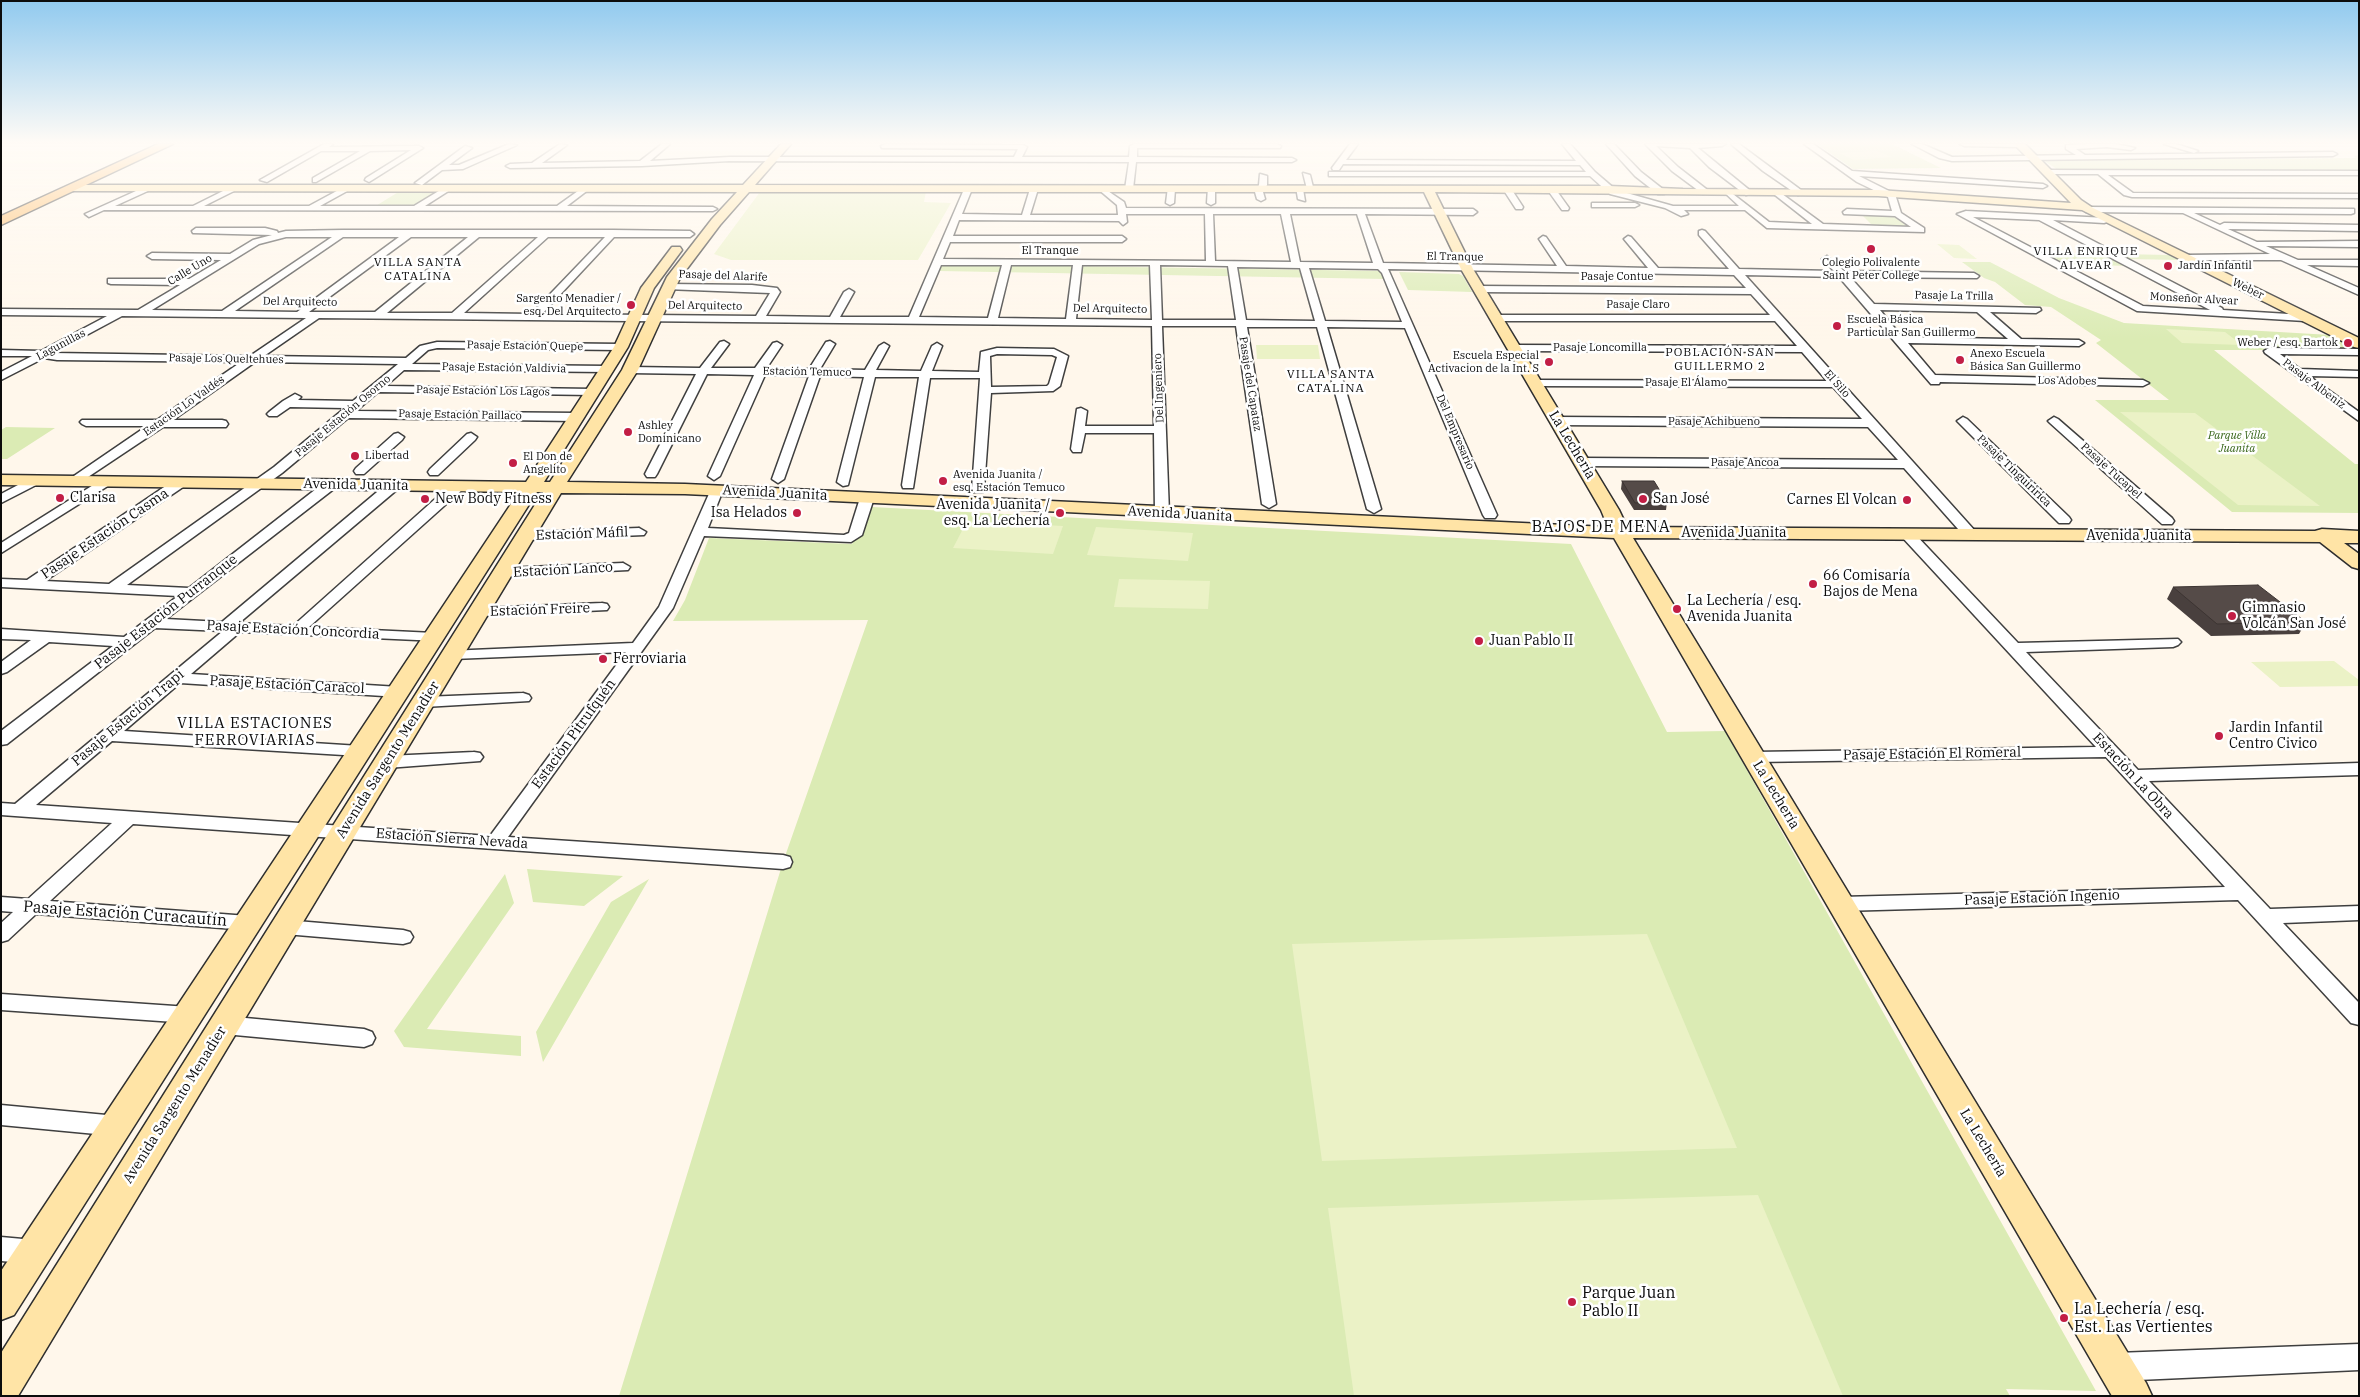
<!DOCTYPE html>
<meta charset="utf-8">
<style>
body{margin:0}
#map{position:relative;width:2360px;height:1397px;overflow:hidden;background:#fff7eb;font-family:"IBM Plex Serif",serif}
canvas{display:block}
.frame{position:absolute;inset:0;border:2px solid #0c0c0c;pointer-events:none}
</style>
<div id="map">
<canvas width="2360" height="1397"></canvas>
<div class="frame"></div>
</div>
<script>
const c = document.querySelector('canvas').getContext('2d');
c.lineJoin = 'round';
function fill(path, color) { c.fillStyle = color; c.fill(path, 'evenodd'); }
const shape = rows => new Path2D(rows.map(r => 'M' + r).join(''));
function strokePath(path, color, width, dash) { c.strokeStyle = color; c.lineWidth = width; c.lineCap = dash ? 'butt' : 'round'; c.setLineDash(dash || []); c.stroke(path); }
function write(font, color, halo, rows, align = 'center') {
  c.font = font + ' "IBM Plex Serif",serif'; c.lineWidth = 5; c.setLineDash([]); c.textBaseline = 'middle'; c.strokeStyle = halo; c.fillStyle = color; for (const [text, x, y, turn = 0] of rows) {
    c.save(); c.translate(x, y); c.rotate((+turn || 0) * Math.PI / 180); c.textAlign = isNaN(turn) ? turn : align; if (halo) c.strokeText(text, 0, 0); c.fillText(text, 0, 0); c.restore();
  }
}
fill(shape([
 [1817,144,1892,144,1941,168,1853,169],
 [2359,155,2359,171,2058,170,2043,160,2356,158,2354,156],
 [400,191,437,191,413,207,374,207],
 [1861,214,1891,215,1911,228,1874,227],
 [2044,253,2106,255,2128,266,2065,264],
 [2120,254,2170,255,2180,260,2129,259],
 [1962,262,1990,262,2059,298,2124,323,2331,335,2359,350,2214,350,2355,464,2359,464,2359,513,2232,512,2095,400,2169,400,2096,343,2101,340,2051,307,2025,305,1995,282,1984,278],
 [942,264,1383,271,1385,279,939,271],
 [1399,272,1459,274,1463,276,1472,292,1408,290],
 [6,427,55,428,7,459,1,459,1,430],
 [872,507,1571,544,1667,732,1725,731,2096,1391,2006,1389,2010,1396,619,1396,783,862,868,620,673,621,685,600,709,538,852,544],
 [527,869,623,876,584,906,533,902],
 [505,874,514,903,427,1029,521,1036,521,1056,404,1047,394,1031],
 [649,879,543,1062,536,1032,611,902]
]), '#dbebb4');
fill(shape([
 [1877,151,1892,157,1854,160,1839,153],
 [926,191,924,202,951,203,918,260,731,260,714,254,760,192],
 [1937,244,1959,245,1977,259,1954,258],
 [2166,329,2225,332,2242,345,2182,343],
 [1256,345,1318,345,1320,359,1257,359],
 [2120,412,2195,413,2320,506,2238,505],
 [967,521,1063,526,1053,554,953,548],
 [1096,527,1193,533,1188,561,1087,555],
 [1119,579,1210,581,1208,609,1114,607],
 [2334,661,2359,680,2359,686,2280,687,2251,662],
 [1647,934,1737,1148,1322,1161,1292,944],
 [1758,1195,1843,1396,1354,1396,1328,1208]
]), '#ebf2c6');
const street = shape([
 [324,144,333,144,329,147,419,146,423,148,369,182,365,180,366,178,411,150,370,151,316,182,313,182,313,178,360,151,321,151,267,182,260,180,324,144],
 [509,144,517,145,463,169,442,170,422,185,415,183,465,146,472,148,449,165,459,165,509,144],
 [560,144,567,145,542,163,640,161,662,144,670,144,650,161,729,157,1014,157,1018,149,882,148,881,146,885,144,1023,145,1027,147,1022,157,1129,157,1130,146,1134,144,1277,144,1281,146,1280,148,1137,148,1137,157,1292,158,1296,160,1292,162,1136,162,1133,189,1129,191,1125,189,1129,162,729,161,642,166,510,168,506,166,510,164,532,163,560,144],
 [1350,144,1358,144,1346,160,1576,161,1562,144,1570,144,1595,172,1616,190,1673,206,1739,206,1725,193,1729,191,1769,222,1812,224,1775,195,1775,191,1778,191,1823,224,1911,227,1895,216,1844,214,1843,212,1847,209,1892,211,1888,197,1857,182,1804,144,1813,144,1852,171,2043,184,2047,186,2043,188,1859,176,1895,194,1901,213,1924,228,1924,232,1767,228,1745,210,1684,210,1688,214,1681,216,1665,208,1610,194,1590,176,1329,176,1329,172,1586,172,1580,165,1343,164,1339,170,1333,170,1332,168,1350,144],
 [1606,144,1614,144,1641,172,1664,190,1664,194,1658,194,1635,176,1606,144],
 [1645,144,1726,144,1722,146,1698,148,1753,193,1746,195,1709,167,1690,148,1656,146,1678,167,1710,192,1703,194,1672,171,1645,144],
 [1731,144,1739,144,1805,193,1798,195,1763,171,1731,144],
 [1912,144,1922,144,1952,157,2076,155,2066,149,2066,145,2086,144,2116,144,2135,148,2131,150,2107,147,2076,149,2085,155,2333,152,2337,154,2333,156,1952,161,1939,158,1912,144],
 [1960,144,2023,144,2024,145,2020,147,1964,146,1960,144],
 [2164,144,2176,144,2198,151,2194,153,2164,144],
 [2048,170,2359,171,2359,175,2108,175,2133,193,2359,194,2359,198,2132,197,2124,195,2098,174,2045,174,2044,172,2048,170],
 [1303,173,1310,175,1314,191,1307,189,1303,173],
 [1260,174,1267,176,1267,185,1263,192,1265,199,1261,201,1257,199,1255,192,1259,185,1260,174],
 [147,186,150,186,150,190,115,206,193,206,233,186,236,186,236,190,204,206,309,206,346,186,350,188,349,190,320,206,414,206,447,186,451,188,450,190,425,206,557,206,585,186,589,188,588,190,567,206,713,207,717,209,713,211,104,210,89,217,85,214,147,186],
 [965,187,972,189,962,214,1022,215,1030,189,1034,187,1038,189,1030,215,1118,215,1117,205,1098,189,1102,187,1124,202,1126,208,1473,209,1477,212,1473,215,1365,214,1383,263,1557,266,1539,239,1543,236,1546,237,1566,266,1648,268,1624,239,1628,236,1631,237,1658,268,1729,269,1699,235,1699,231,1702,230,1705,231,1739,269,1834,271,1822,259,1827,256,1844,271,1974,273,1979,276,1977,278,1850,277,1874,304,2040,308,2041,310,2036,313,1990,312,2021,339,2079,340,2084,343,2079,346,1908,343,1935,375,2143,380,2149,383,2143,386,1940,382,1939,384,1931,384,1839,277,1745,275,1976,532,1978,535,1976,538,1971,539,1966,538,1904,468,1582,466,1576,462,1582,458,1898,460,1868,427,1557,425,1551,421,1557,417,1862,419,1833,387,1534,386,1528,383,1534,380,1827,381,1802,352,1514,351,1509,348,1514,345,1797,346,1775,321,1496,321,1491,318,1496,315,1770,315,1751,294,1479,292,1474,289,1479,286,1746,288,1734,275,1388,269,1497,515,1495,518,1485,518,1483,515,1405,328,1327,327,1381,509,1374,513,1367,509,1317,327,1247,327,1276,504,1269,508,1262,504,1236,326,1162,326,1169,513,1162,517,1155,513,1154,433,1085,433,1081,452,1073,452,1071,449,1077,409,1081,408,1087,411,1085,426,1154,426,1152,326,319,318,264,356,406,358,420,346,437,342,621,344,626,347,621,350,437,348,428,350,412,364,608,366,613,369,608,372,404,370,386,386,593,389,599,392,593,395,378,392,356,411,577,413,583,417,577,421,348,418,282,473,127,585,189,588,325,482,335,482,336,485,335,488,166,619,222,622,389,482,399,482,400,485,399,488,239,623,293,626,453,483,463,483,464,486,463,489,309,627,434,633,442,638,439,641,240,632,191,674,399,687,405,689,407,692,405,695,399,697,180,683,124,731,360,746,366,747,369,751,366,755,360,756,112,741,36,805,490,836,626,652,453,659,448,657,445,654,448,651,633,643,659,607,712,487,722,487,723,490,708,528,844,535,849,533,860,498,867,494,874,498,862,535,851,542,704,536,673,608,508,837,783,855,790,857,792,862,790,867,783,869,133,824,50,901,248,916,255,918,258,923,255,928,248,930,36,914,8,940,1,942,1,923,13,912,1,911,1,897,28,899,112,823,1,815,1,803,15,804,223,631,155,628,7,744,1,745,1,731,113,646,49,642,7,672,1,674,1,662,31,640,1,639,1,629,124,637,178,596,1,587,1,579,27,580,176,479,186,479,187,482,186,485,45,581,109,584,274,467,345,408,290,407,277,416,269,416,267,414,269,412,283,401,295,394,301,397,298,400,353,401,398,364,255,362,173,420,222,420,226,421,228,424,226,427,163,427,76,485,71,484,70,481,71,478,147,426,86,426,82,424,80,422,82,420,157,420,241,362,57,360,44,358,1,380,1,372,32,356,1,356,1,350,41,351,107,316,1,315,1,309,138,310,180,285,111,284,108,283,108,279,189,279,221,260,152,259,147,256,152,253,230,254,253,240,272,235,193,233,192,231,196,228,265,228,277,231,278,233,286,231,343,230,613,230,690,231,694,234,690,237,614,237,542,314,756,316,770,293,665,289,665,285,668,284,752,285,777,288,780,292,766,316,830,317,844,292,849,289,854,292,840,317,909,317,965,187],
 [1126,214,1205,214,1206,261,943,259,950,242,1122,242,1126,239,1122,236,953,236,959,220,1119,221,1123,225,1127,222,1126,214],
 [1213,214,1281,214,1291,262,1215,261,1213,214],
 [1290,214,1357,214,1373,263,1300,262,1290,214],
 [286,237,332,237,222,311,152,310,259,244,286,237],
 [343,237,399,237,297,312,235,311,343,237],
 [411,237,468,237,375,312,309,312,411,237],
 [479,237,538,237,452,313,387,313,479,237],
 [548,237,605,237,531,314,464,313,548,237],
 [941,265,1002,265,988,318,919,317,941,265],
 [1011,265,1073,265,1066,319,998,318,1011,265],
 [1082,265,1150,265,1152,320,1076,319,1082,265],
 [1160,265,1228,266,1236,320,1162,320,1160,265],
 [1237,267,1300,268,1315,321,1246,320,1237,267],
 [1309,268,1378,269,1382,273,1402,322,1325,321,1309,268],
 [1880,310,1977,312,2008,339,1902,337,1880,310],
 [122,316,306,318,250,356,53,353,122,316],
 [1168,187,1175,189,1174,203,1170,205,1166,203,1168,187],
 [1208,187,1215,189,1215,203,1211,205,1207,203,1208,187],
 [1296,187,1303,189,1305,201,1298,199,1296,187],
 [1504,187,1510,187,1523,207,1522,209,1516,209,1503,189,1504,187],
 [1548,187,1554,187,1569,208,1568,210,1562,210,1547,189,1548,187],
 [1592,203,1635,203,1639,205,1635,207,1592,207,1592,203],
 [2089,207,2354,209,2354,213,2351,214,2194,213,2220,225,2224,223,2359,225,2359,231,2228,229,2257,242,2359,241,2359,247,2266,246,2298,260,2359,260,2359,266,2307,265,2359,288,2359,295,2281,260,2182,260,2182,256,2185,255,2270,254,2183,213,2086,212,2085,210,2089,207],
 [1966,211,2107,218,2107,222,2104,223,2053,220,2222,308,2223,310,2305,315,2310,318,2305,321,2137,311,1957,214,1966,211],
 [1973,217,2039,220,2210,310,2143,306,1973,217],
 [724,341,729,344,711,368,755,368,773,343,777,342,782,345,766,369,809,369,826,342,830,341,835,344,820,369,865,370,879,346,884,343,889,346,876,370,921,371,932,346,937,343,942,346,932,371,979,372,981,352,997,348,1054,349,1068,356,1060,386,1053,391,991,393,984,489,983,492,973,492,972,489,980,378,930,378,913,488,903,488,902,485,919,377,875,377,848,485,843,486,837,482,864,377,820,376,784,479,778,483,772,479,809,376,765,375,720,476,714,480,708,476,754,375,707,374,657,474,655,477,647,477,645,474,696,374,630,373,625,370,630,367,700,368,720,342,724,341],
 [997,354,1052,355,1057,357,1049,384,1047,386,991,387,990,356,997,354],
 [2269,348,2359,349,2359,355,2280,354,2300,369,2359,371,2359,377,2309,376,2359,412,2359,421,2265,353,2264,351,2269,348],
 [1963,417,1967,419,2069,517,2071,520,2069,523,2059,523,1957,421,1963,417],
 [2054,417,2058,419,2172,518,2174,521,2172,524,2162,524,2050,423,2048,421,2054,417],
 [398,433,404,437,402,440,364,474,356,474,354,471,356,468,394,434,398,433],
 [471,433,477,437,475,440,438,475,430,475,428,472,430,469,467,434,471,433],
 [33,477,38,478,39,481,38,484,1,503,1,494,33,477],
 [106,477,111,478,112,481,111,484,1,553,1,543,106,477],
 [639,528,646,532,644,535,525,540,518,536,525,532,639,528],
 [1907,530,1912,531,2018,643,2178,639,2181,642,2178,645,2173,647,2026,652,2138,770,2359,763,2359,775,2149,781,2270,909,2359,906,2359,920,2283,923,2359,1003,2359,1025,2351,1023,2238,900,1841,911,1834,909,1831,904,1834,899,1841,897,2225,887,2106,757,1754,762,1748,761,1745,757,1748,753,1754,752,2096,747,1902,537,1900,534,1907,530],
 [623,563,630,567,628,570,503,576,496,572,503,568,623,563],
 [602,603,607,604,609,607,607,610,479,616,472,612,479,608,602,603],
 [523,693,529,695,531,698,529,701,424,707,418,705,416,702,418,699,424,697,523,693],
 [474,752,480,753,483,757,480,761,387,768,381,766,378,762,381,758,387,756,474,752],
 [285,920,403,930,410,932,413,937,410,942,403,944,285,934,278,932,275,927,278,922,285,920],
 [1,994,189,1007,197,1009,200,1015,197,1021,189,1023,1,1010,1,994],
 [224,1016,364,1029,372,1032,375,1038,372,1044,364,1047,224,1034,216,1031,213,1025,216,1019,224,1016],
 [1,1105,117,1116,125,1119,129,1126,125,1133,117,1136,1,1125,1,1105],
 [1,1237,34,1240,43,1244,47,1252,43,1260,34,1264,1,1261,1,1237],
 [2359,1344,2359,1370,2116,1381,2106,1377,2102,1367,2106,1357,2116,1353,2359,1344]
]);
const secondary = shape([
 [781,144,791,144,755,185,1609,186,1683,189,1878,190,2071,203,2014,144,2025,144,2081,200,2093,208,2359,338,2359,348,2354,347,2082,210,1878,196,1435,192,1473,269,1619,510,1627,527,2315,531,2322,529,2359,531,2359,543,2344,543,2359,554,2359,569,2352,567,2320,542,1633,538,2146,1383,2152,1396,2112,1396,1614,538,685,494,561,493,18,1396,1,1396,1,1353,543,492,537,492,14,1315,1,1320,1,1271,519,492,1,485,1,475,526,482,614,347,641,288,672,247,680,247,682,250,654,288,628,347,544,482,550,482,622,370,667,277,712,219,737,192,73,191,67,188,73,185,743,185,781,144],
 [749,192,1424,192,1461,269,1601,510,1608,527,685,484,567,482,638,370,680,278,720,225,749,192]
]);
const primary = shape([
 [158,144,173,144,1,225,1,216,158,144]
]);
strokePath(street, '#3f3f3f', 3);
strokePath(secondary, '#2e2e2e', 3);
strokePath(primary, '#1d1d1d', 3);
fill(street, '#fff');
fill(secondary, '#ffe4a6');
fill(primary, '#ffb85c');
fill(shape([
 [1622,481,1667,502,1666,510,1634,510,1621,489],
 [2173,587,2306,622,2299,634,2211,636,2167,599]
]), '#49403e');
const building = shape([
 [1622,481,1654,481,1667,502,1635,503,1622,481],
 [2258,585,2306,622,2217,624,2173,587,2258,585]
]);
fill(building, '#554b48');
strokePath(building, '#3c3432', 1);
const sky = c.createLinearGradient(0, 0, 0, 339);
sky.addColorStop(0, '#91caef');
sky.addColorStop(0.42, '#fffbf6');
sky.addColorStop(1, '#fffbf600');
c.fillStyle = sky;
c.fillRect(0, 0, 2360, 339);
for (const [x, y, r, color] of [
 [1871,249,5,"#c21e45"],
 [2168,266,5,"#c21e45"],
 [631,305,5,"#c21e45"],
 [1837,326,5,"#c21e45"],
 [2348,343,5,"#c21e45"],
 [1960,360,5,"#c21e45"],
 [1549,362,5,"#c21e45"],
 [628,432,5,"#c21e45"],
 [355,456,5,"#c21e45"],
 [513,463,5,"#c21e45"],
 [943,481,5,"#c21e45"],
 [60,498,5,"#c21e45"],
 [425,499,5,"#c21e45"],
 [1643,499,5,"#c21e45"],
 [1907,500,5,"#c21e45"],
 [797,513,5,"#c21e45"],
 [1060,513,5,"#c21e45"],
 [1813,584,5,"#c21e45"],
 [1677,609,5,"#c21e45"],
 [2232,616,5,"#c21e45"],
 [1479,641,5,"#c21e45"],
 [603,659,5,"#c21e45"],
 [2219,736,5,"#c21e45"],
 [1572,1302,5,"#c21e45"],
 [2064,1318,5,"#c21e45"]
]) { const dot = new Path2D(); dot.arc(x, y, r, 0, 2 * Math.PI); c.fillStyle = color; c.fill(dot); strokePath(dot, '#fff', 2); }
write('11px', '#0c0c0c', '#fff', [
 ["El Tranque",1050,251],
 ["El Tranque",1455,257,1],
 ["Calle Uno",190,270,-31],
 ["Pasaje del Alarife",723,276,2],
 ["Pasaje Contue",1617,277],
 ["Weber",2248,289,26],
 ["Pasaje La Trilla",1954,296,1],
 ["Monseñor Alvear",2194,299,3],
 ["Del Arquitecto",300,302,1],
 ["Pasaje Claro",1638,305],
 ["Del Arquitecto",705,306,1],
 ["Del Arquitecto",1110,309,1],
 ["Lagunillas",61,345,-28],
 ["Pasaje Estación Quepe",525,346,1],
 ["Pasaje Loncomilla",1600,348],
 ["Pasaje Los Queltehues",226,359,1],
 ["Pasaje Estación Valdivia",504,368,1],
 ["Estación Temuco",807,372,1],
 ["Los Adobes",2067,381,1],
 ["Pasaje El Álamo",1686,383],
 ["Pasaje del Capataz",1250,384,81],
 ["El Silo",1837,384,48],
 ["Pasaje Albeniz",2314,384,37],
 ["Del Ingeniero",1159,388,-92],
 ["Pasaje Estación Los Lagos",483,391,1],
 ["Estación Lo Valdés",184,406,-35],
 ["Pasaje Estación Paillaco",460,415,1],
 ["Pasaje Estación Osorno",343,416,-40],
 ["Pasaje Achibueno",1714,422],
 ["Del Empresario",1455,432,67],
 ["Pasaje Ancoa",1745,463],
 ["Pasaje Tinguiririca",2014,471,44],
 ["Pasaje Tucapel",2111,471,42]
]);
write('11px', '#0c0c0c', '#fff', [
 ["Colegio Polivalente",1871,263,"center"],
 ["Saint Peter College",1871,276,"center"],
 ["Jardín Infantil",2178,266],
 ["Sargento Menadier /",621,299,"right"],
 ["esq. Del Arquitecto",621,312,"right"],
 ["Escuela Básica",1847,320],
 ["Particular San Guillermo",1847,333],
 ["Weber / esq. Bartok",2338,343,"right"],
 ["Anexo Escuela",1970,354],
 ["Básica San Guillermo",1970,367],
 ["Escuela Especial",1539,356,"right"],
 ["Activacion de la Int. S",1539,369,"right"],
 ["Ashley",638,426],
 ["Dominicano",638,439],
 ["Libertad",365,456],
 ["El Don de",523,457],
 ["Angelito",523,470],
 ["Avenida Juanita /",953,475],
 ["esq. Estación Temuco",953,488]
], 'left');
write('italic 11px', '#38661a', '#fff', [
 ["Parque Villa",2237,436],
 ["Juanita",2237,449]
]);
c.letterSpacing = '1px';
write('12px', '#0c0c0c', '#fff', [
 ["VILLA ENRIQUE",2086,252],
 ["ALVEAR",2086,266],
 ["VILLA SANTA",418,263],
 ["CATALINA",418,277],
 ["POBLACIÓN SAN",1720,353],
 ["GUILLERMO 2",1720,367],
 ["VILLA SANTA",1331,375],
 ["CATALINA",1331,389]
]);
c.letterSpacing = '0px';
write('14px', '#0c0c0c', '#fff', [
 ["La Lechería",1572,445,59],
 ["Avenida Juanita",356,485,1],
 ["Avenida Juanita",775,493,3],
 ["Avenida Juanita",1180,514,3],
 ["Avenida Juanita",1734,533],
 ["Pasaje Estación Casma",105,534,-34],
 ["Estación Máfil",582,534,-2],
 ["Avenida Juanita",2139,536],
 ["Estación Lanco",563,570,-3],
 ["Estación Freire",540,610,-2],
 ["Pasaje Estación Purranque",166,612,-38],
 ["Pasaje Estación Concordia",293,630,3],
 ["Pasaje Estación Caracol",287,685,3],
 ["Pasaje Estación Trapi",128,718,-40],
 ["Estación Pitrufquén",574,734,-54],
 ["Pasaje Estación El Romeral",1932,754,-1],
 ["Avenida Sargento Menadier",388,760,-58],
 ["Estación La Obra",2133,776,47],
 ["La Lechería",1776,795,59],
 ["Estación Sierra Nevada",452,839,4],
 ["Pasaje Estación Ingenio",2042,898,-2],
 ["Avenida Sargento Menadier",175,1105,-58],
 ["La Lechería",1983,1143,59]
]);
write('14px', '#0c0c0c', '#fff', [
 ["Clarisa",70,498],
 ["New Body Fitness",435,499],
 ["San José",1653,499],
 ["Carnes El Volcan",1897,500,"right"],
 ["Avenida Juanita /",1050,505,"right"],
 ["esq. La Lechería",1050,521,"right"],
 ["Isa Helados",787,513,"right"],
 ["66 Comisaría",1823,576],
 ["Bajos de Mena",1823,592],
 ["La Lechería / esq.",1687,601],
 ["Avenida Juanita",1687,617],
 ["Gimnasio",2242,608],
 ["Volcán San José",2242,624],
 ["Juan Pablo II",1489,641],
 ["Ferroviaria",613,659],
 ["Jardin Infantil",2229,728],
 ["Centro Civico",2229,744]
], 'left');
c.letterSpacing = '1px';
write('15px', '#0c0c0c', '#fff', [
 ["VILLA ESTACIONES",255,724],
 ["FERROVIARIAS",255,741]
]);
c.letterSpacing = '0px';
c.letterSpacing = '1px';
write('16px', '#0c0c0c', '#fff', [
 ["BAJOS DE MENA",1601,527]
]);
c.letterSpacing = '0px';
write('16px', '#0c0c0c', '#fff', [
 ["Pasaje Estación Curacautín",125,914,4]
]);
write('16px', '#0c0c0c', '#fff', [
 ["Parque Juan",1582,1293],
 ["Pablo II",1582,1311],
 ["La Lechería / esq.",2074,1309],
 ["Est. Las Vertientes",2074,1327]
], 'left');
</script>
